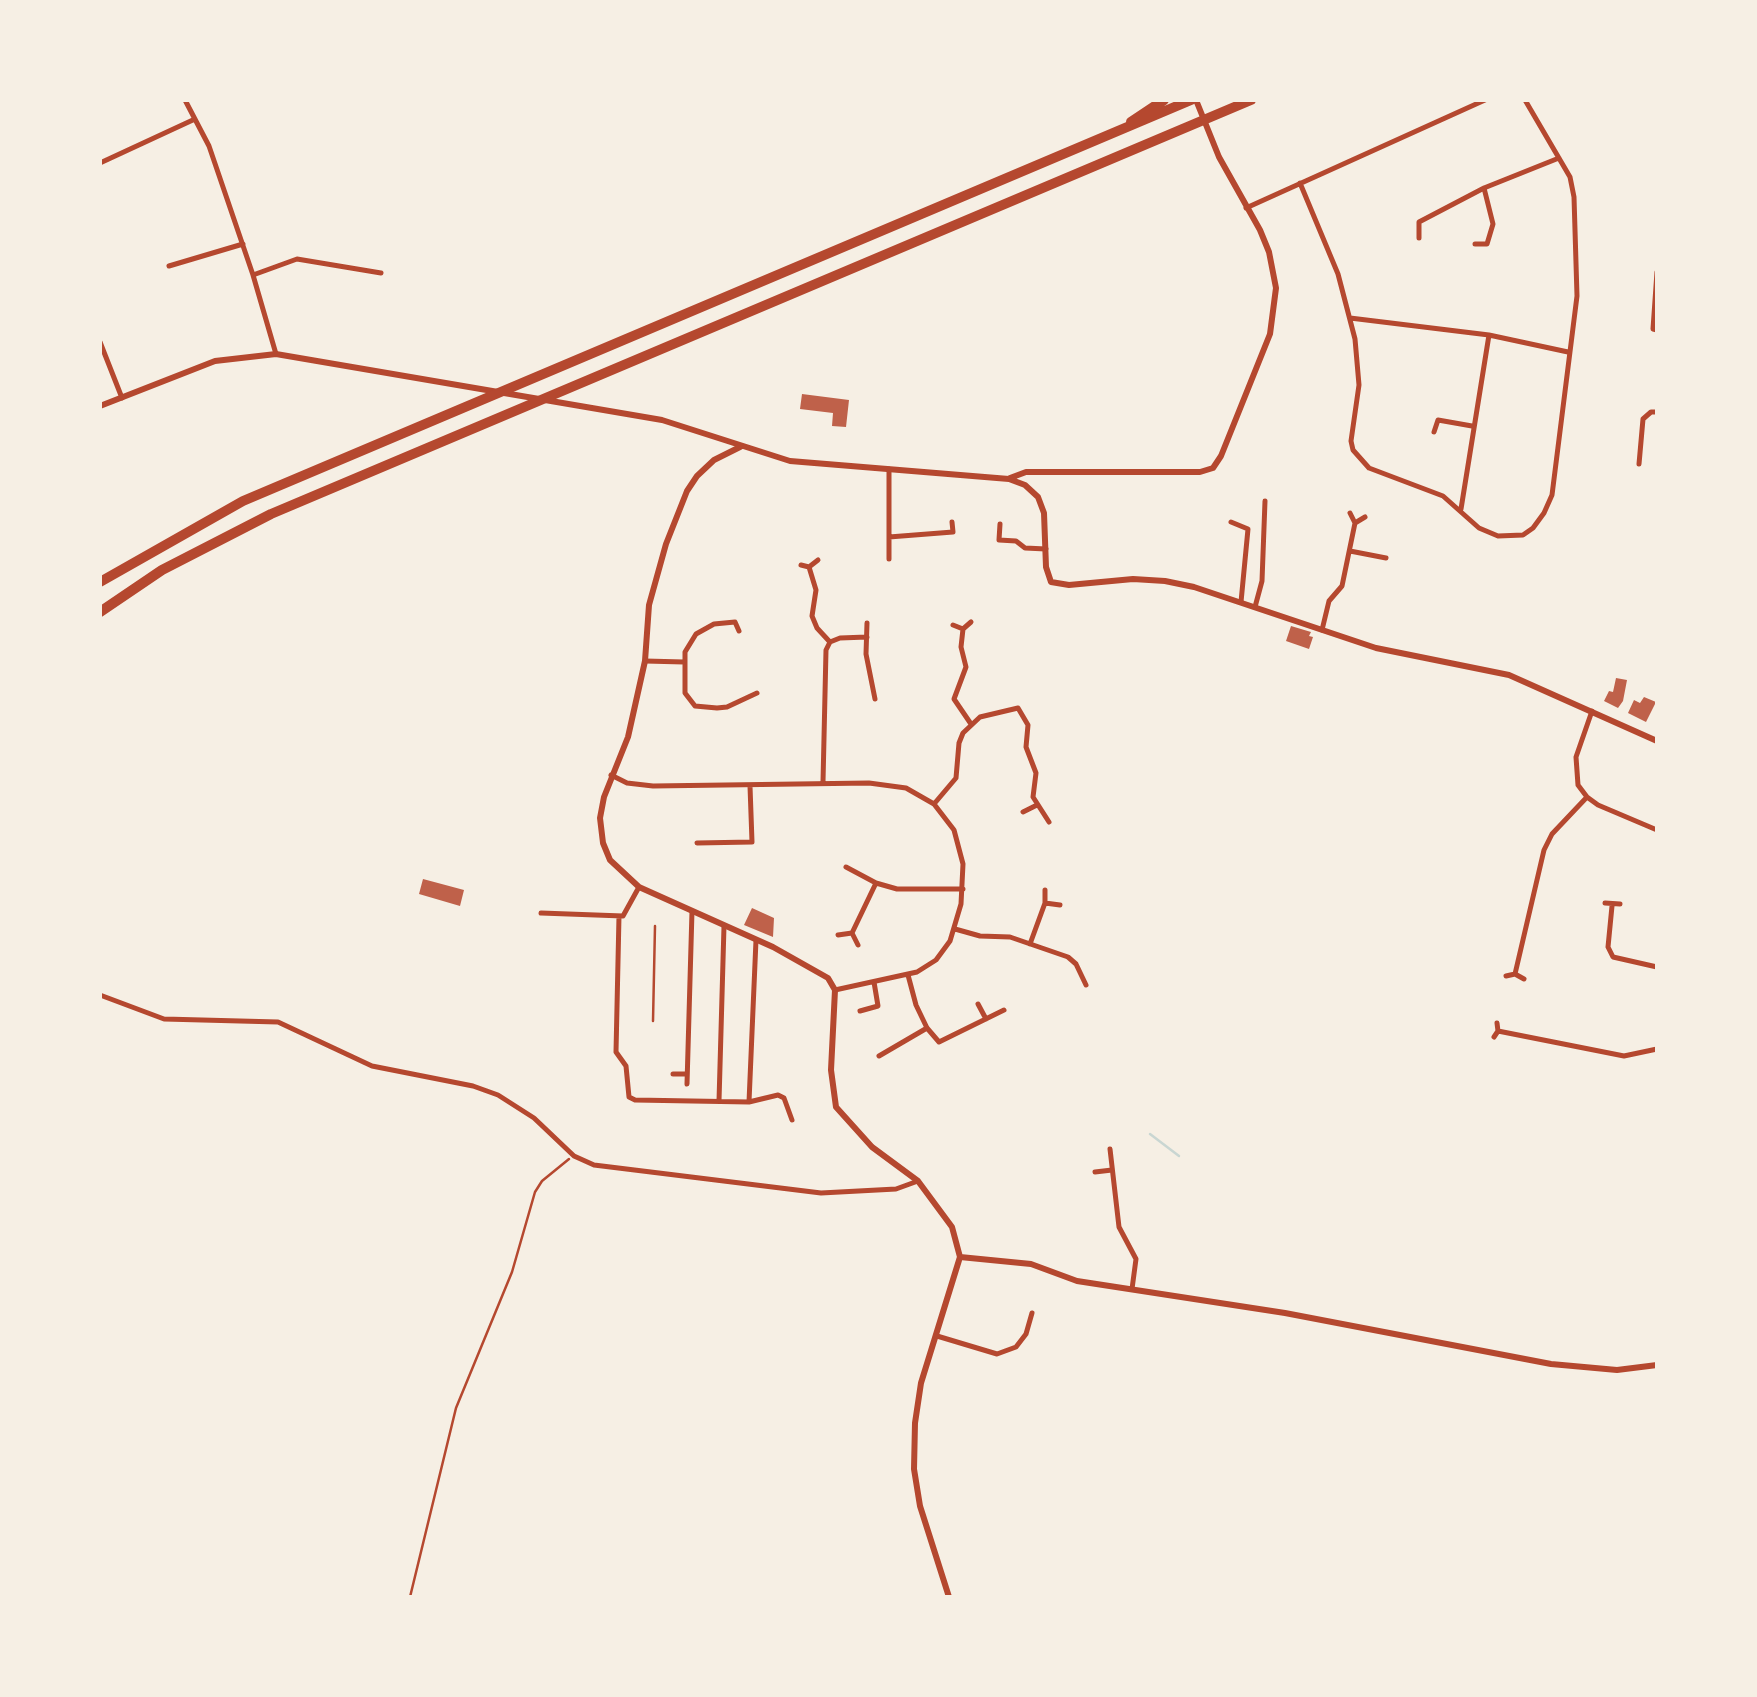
<!DOCTYPE html>
<style>
body{margin:0}
#map{position:relative;width:1757px;height:1697px;overflow:hidden;background:#f6efe4;font-family:"Zilla Slab",serif}
canvas{display:block}
.frame{position:absolute;inset:0;border:102px solid #f6efe4;pointer-events:none}
</style>
<div id="map">
<canvas width="1757" height="1697"></canvas>
<div class="frame"></div>
</div>
<script>
const c = document.querySelector('canvas').getContext('2d');
c.lineJoin = 'round';
const shape = rows => new Path2D(rows.map(r => 'M' + r).join(''));
function strokePath(path, color, width, dash) { c.strokeStyle = color; c.lineWidth = width; c.lineCap = dash ? 'butt' : 'round'; c.setLineDash(dash || []); c.stroke(path); }
function fill(path, color) { c.fillStyle = color; c.fill(path, 'evenodd'); }
strokePath(shape([
 [1150,1134,1179,1156]
]), '#c9d6d2', 2.5);
fill(shape([
 [802,394,849,400,846,427,832,426,833,413,800,409],
 [1291,626,1311,632,1309,636,1313,637,1309,649,1286,641],
 [1616,678,1627,680,1623,701,1618,708,1604,701,1609,691,1613,692],
 [1644,697,1656,702,1646,722,1628,713,1634,700,1640,703],
 [423,879,464,890,460,906,419,894],
 [752,908,774,918,773,937,744,925]
]), '#bf614a');
strokePath(shape([
 [653,1021,655,926],
 [410,1597,456,1408,512,1272,535,1192,542,1181,569,1159]
]), '#b5482f', 2.5);
strokePath(shape([
 [185,100,209,146,253,275,276,354],
 [100,163,195,119],
 [1300,183,1338,274,1355,339,1359,385,1351,441,1353,450,1369,468,1443,496,1479,528,1498,536,1523,535,1533,528,1544,513,1552,495,1577,296,1574,197,1570,177,1525,100],
 [1246,208,1485,100],
 [1419,238,1419,222,1484,188,1559,158],
 [1475,244,1487,244,1493,224,1484,188],
 [169,266,243,244],
 [1657,272,1653,329,1657,330],
 [253,275,297,259,381,273],
 [1350,318,1489,335,1568,352],
 [100,342,122,398],
 [1434,432,1438,420,1472,426],
 [1639,464,1643,419,1651,412,1657,412],
 [889,469,889,559],
 [1461,509,1489,335],
 [1350,513,1355,523,1365,517],
 [1231,522,1248,529,1241,602],
 [1000,524,999,540,1016,541,1025,548,1046,549],
 [889,537,953,532,952,522],
 [1350,551,1386,558],
 [801,565,809,567,818,560],
 [809,567,816,590,812,616,817,628,829,641],
 [1255,607,1262,581,1265,501],
 [867,623,866,654,875,699],
 [953,625,963,629,971,622],
 [963,629,961,647,966,667,954,699,971,724],
 [1322,630,1329,601,1342,586,1355,523],
 [739,631,735,622,714,624,696,634,685,652,685,693,695,706,717,708,727,707,757,693],
 [645,661,684,662],
 [1592,711,1576,757,1578,785,1587,797,1598,805,1657,830],
 [611,775,627,783,653,786,869,783,906,788,934,804,954,830,963,864,961,904,950,941,936,960,917,972,835,990],
 [823,782,826,650,830,642,840,638,867,637],
 [934,804,956,778,959,743,963,733,980,717,1018,708,1028,725,1026,747,1036,773,1033,797,1049,822],
 [1023,812,1037,805],
 [697,843,752,842,750,786],
 [846,867,876,883,897,889,963,889],
 [1045,903,1060,905],
 [1605,903,1620,904],
 [1612,906,1608,947,1613,957,1657,967],
 [541,913,623,916,639,887],
 [619,916,616,1052,626,1066,629,1097,635,1100,749,1102,778,1095,784,1098,792,1120],
 [955,929,980,936,1010,937,1068,957,1076,964,1086,985],
 [852,933,876,883],
 [838,935,852,933,858,945],
 [1030,944,1045,903,1045,890],
 [1515,974,1544,850,1552,834,1587,797],
 [908,975,916,1005,927,1028,939,1042,1004,1010],
 [1506,976,1515,974,1524,979],
 [100,995,164,1019,278,1022,372,1066,473,1086,498,1095,534,1118,574,1156,594,1165,821,1193,896,1189,918,1181],
 [978,1004,986,1019],
 [860,1011,878,1006,874,982],
 [1498,1031,1624,1056,1657,1049],
 [1494,1037,1498,1031,1497,1023],
 [879,1056,927,1028],
 [673,1074,687,1074],
 [687,1084,692,911],
 [719,1101,724,926],
 [749,1102,756,940],
 [1110,1149,1119,1227,1136,1259,1132,1289],
 [1095,1172,1112,1170],
 [937,1336,997,1354,1016,1347,1026,1334,1032,1313]
]), '#b5482f', 5);
strokePath(shape([
 [100,406,215,361,276,354,662,420,790,461,1009,479,1025,485,1038,497,1044,513,1046,567,1051,582,1069,585,1133,579,1165,581,1194,587,1376,648,1509,675,1657,741],
 [740,447,714,460,697,476,687,491,666,544,649,605,645,661,628,737,604,797,600,818,603,843,610,860,639,887,773,947,828,978,835,990,831,1070,836,1107,872,1147,918,1181,952,1227,960,1257,921,1383,915,1423,914,1469,920,1506,949,1597],
 [1010,478,1026,472,1200,472,1213,468,1221,456,1270,334,1276,288,1269,252,1260,230,1219,157,1196,100],
 [960,1257,1031,1264,1077,1281,1285,1313,1551,1364,1617,1370,1657,1365]
]), '#b5482f', 6);
strokePath(shape([
 [1131,122,1164,100],
 [100,582,243,501,1191,100],
 [100,612,162,570,271,514,1251,100]
]), '#b5482f', 10);
</script>
